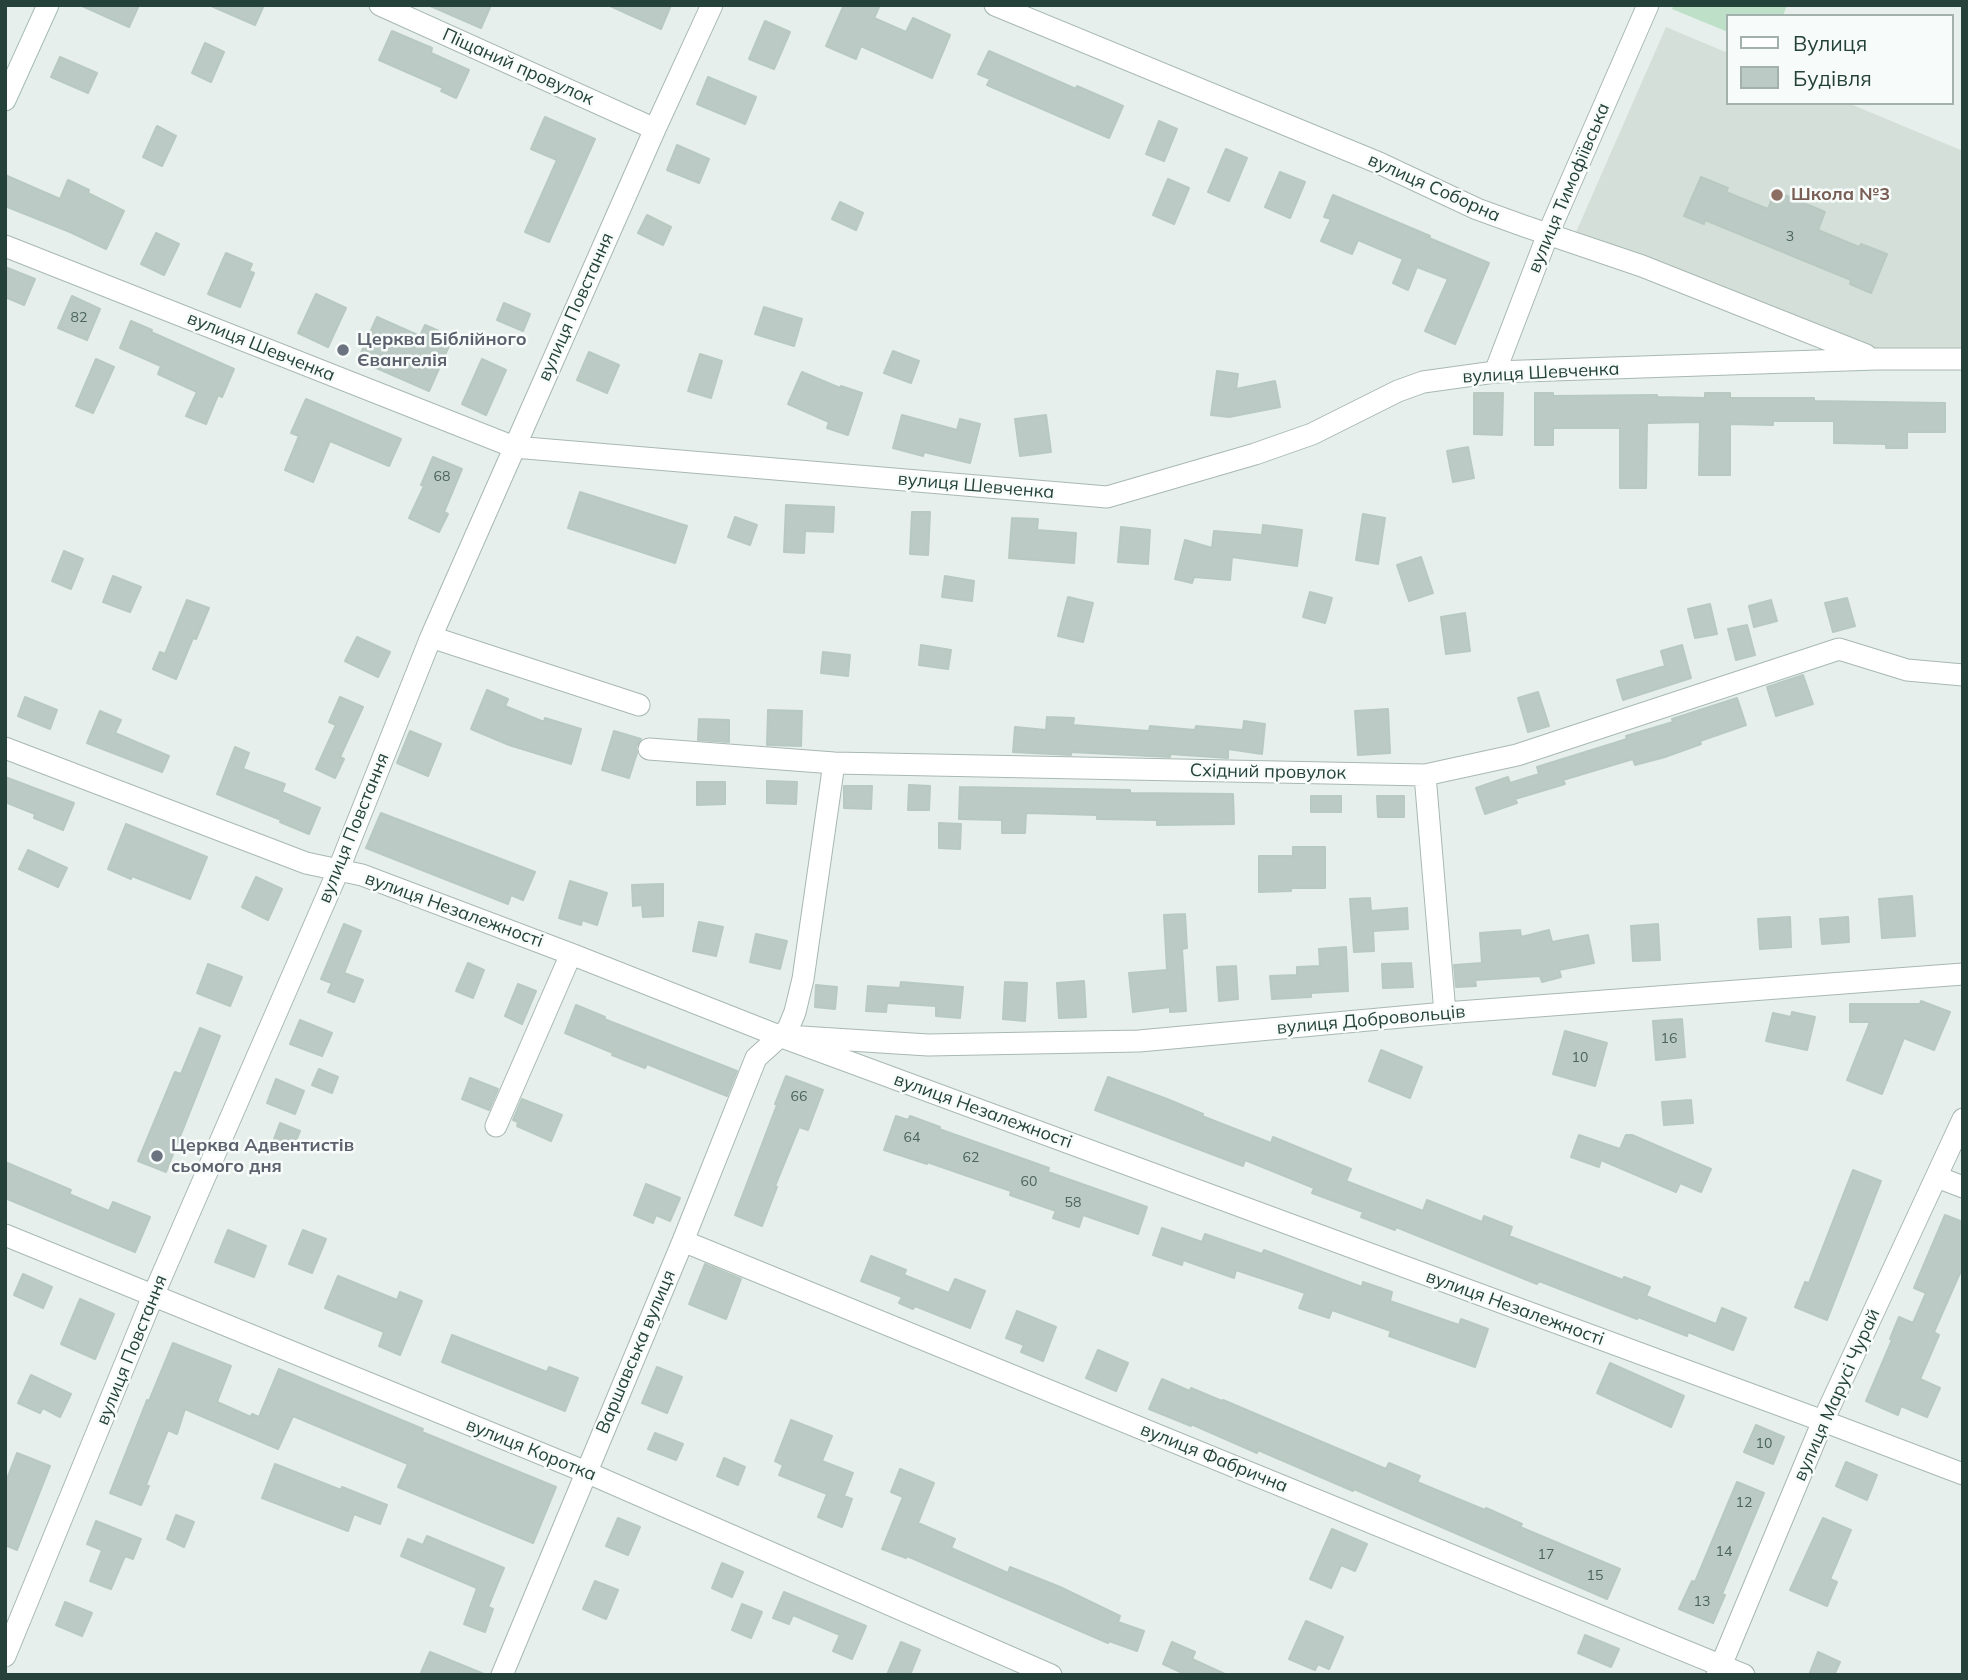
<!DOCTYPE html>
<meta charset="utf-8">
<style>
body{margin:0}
#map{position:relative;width:1968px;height:1680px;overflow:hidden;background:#e6efeb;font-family:Mulish,sans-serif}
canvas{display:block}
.frame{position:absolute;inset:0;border:7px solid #24423a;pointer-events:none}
.legend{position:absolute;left:1726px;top:14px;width:228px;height:91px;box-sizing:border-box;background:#f7fbf9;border:2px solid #a3b1ad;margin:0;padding:9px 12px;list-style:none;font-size:21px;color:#24423a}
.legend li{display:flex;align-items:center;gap:14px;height:35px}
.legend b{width:35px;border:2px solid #a3b1ad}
</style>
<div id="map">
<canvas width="1968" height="1680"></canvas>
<div class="frame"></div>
<ul class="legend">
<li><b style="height:9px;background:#fff"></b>Вулиця</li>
<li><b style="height:19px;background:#bbcac4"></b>Будівля</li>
</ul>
</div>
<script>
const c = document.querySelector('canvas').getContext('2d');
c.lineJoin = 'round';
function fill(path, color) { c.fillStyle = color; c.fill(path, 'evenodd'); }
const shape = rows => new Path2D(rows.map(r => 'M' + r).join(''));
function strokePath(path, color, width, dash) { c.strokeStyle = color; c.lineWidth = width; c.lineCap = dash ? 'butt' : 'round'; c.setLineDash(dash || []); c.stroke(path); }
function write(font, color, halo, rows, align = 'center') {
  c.font = font + ' Mulish,sans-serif'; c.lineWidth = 5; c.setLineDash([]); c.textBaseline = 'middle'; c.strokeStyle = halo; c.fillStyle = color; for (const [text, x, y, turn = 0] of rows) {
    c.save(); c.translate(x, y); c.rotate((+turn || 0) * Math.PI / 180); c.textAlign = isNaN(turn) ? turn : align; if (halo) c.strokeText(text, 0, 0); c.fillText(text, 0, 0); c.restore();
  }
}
fill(shape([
 [1666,27,1728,53,1728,103,1848,103,1963,151,1963,357,1839,353,1573,239]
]), '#d4dfda');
fill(shape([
 [1674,5,1787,5,1783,16,1728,16,1728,32,1672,9]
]), '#bfe0c8');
const building = shape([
 [80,5,139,5,129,27,80,5],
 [209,5,264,5,255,25,209,5],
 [428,5,491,5,481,28,428,5],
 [608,5,671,5,661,29,608,5],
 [844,5,880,5,874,18,906,32,913,18,950,35,932,78,861,46,856,59,826,46,844,5],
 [765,21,790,32,774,69,749,59,765,21],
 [392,31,432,48,431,53,469,70,456,98,441,91,443,88,379,60,392,31],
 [205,43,224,52,211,82,192,73,205,43],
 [989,51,1076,89,1077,86,1123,106,1109,138,987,85,990,79,978,74,989,51],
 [60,57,97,73,88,93,51,77,60,57],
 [708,77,756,97,745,124,697,104,708,77],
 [545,117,595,139,549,242,525,232,557,160,531,149,545,117],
 [1159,121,1177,129,1164,161,1146,154,1159,121],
 [157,126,176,136,162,166,143,157,157,126],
 [677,145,709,159,699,183,667,170,677,145],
 [1226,149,1247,158,1229,201,1208,192,1226,149],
 [1280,172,1305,182,1290,218,1265,207,1280,172],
 [5,175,60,199,68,180,89,190,88,193,124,211,106,249,70,232,5,206,5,175],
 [1701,177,1728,188,1726,192,1768,209,1775,191,1825,212,1818,230,1859,247,1861,244,1887,254,1871,293,1850,284,1851,280,1705,220,1704,224,1684,216,1701,177],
 [1168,179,1189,188,1174,224,1153,215,1168,179],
 [1333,195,1430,236,1429,238,1489,263,1455,344,1425,331,1448,279,1417,267,1408,290,1393,283,1403,259,1358,240,1352,254,1321,241,1331,219,1324,217,1333,195],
 [840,202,863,213,856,230,832,219,840,202],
 [647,215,671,227,663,245,638,233,647,215],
 [156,233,179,244,164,275,141,264,156,233],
 [226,253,252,264,249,271,254,273,240,307,208,294,226,253],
 [5,267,35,279,24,305,5,297,5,267],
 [316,294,346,308,328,347,298,333,316,294],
 [72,296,100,309,87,340,58,328,72,296],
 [504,303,530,314,523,331,497,320,504,303],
 [764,307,802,319,794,346,755,334,764,307],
 [377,317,420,336,425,325,453,337,429,391,358,360,377,317],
 [131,321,152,330,151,332,234,369,222,397,218,395,206,424,186,416,197,392,158,374,161,366,120,348,131,321],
 [893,351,919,361,911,383,884,373,893,351],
 [589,352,619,365,607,393,577,380,589,352],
 [700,354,722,361,711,398,688,391,700,354],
 [96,359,114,367,93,413,76,406,96,359],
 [482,359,506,370,486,415,462,404,482,359],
 [1217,371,1238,374,1236,389,1275,381,1280,407,1229,417,1211,415,1217,371],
 [802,372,840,388,841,386,862,393,848,435,827,428,829,422,788,404,802,372],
 [1474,393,1503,393,1502,435,1474,434,1474,393],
 [1535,393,1553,393,1553,396,1657,395,1657,397,1705,398,1705,393,1730,393,1730,398,1814,398,1814,401,1945,403,1945,432,1907,432,1907,448,1886,448,1886,444,1834,443,1834,421,1773,421,1773,425,1730,424,1730,475,1699,475,1700,422,1647,423,1646,488,1620,488,1620,428,1553,428,1553,445,1535,445,1535,393],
 [306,399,401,439,389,466,330,441,313,482,285,470,299,436,291,433,306,399],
 [902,415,957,430,960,419,980,424,970,463,924,452,923,456,893,448,902,415],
 [1046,415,1051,452,1020,456,1015,419,1046,415],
 [1468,447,1474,478,1453,482,1447,451,1468,447],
 [433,457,462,469,444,512,448,514,439,532,409,518,424,486,421,485,433,457],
 [580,492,687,526,675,563,568,528,580,492],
 [786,505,834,507,833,532,805,531,804,553,784,552,786,505],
 [912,512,930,512,928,555,910,554,912,512],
 [1363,514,1385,518,1378,564,1356,560,1363,514],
 [735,517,757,525,750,545,728,537,735,517],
 [1012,518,1038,519,1037,530,1076,533,1074,563,1009,558,1012,518],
 [1263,525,1302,530,1297,566,1232,557,1230,580,1194,577,1192,583,1175,579,1185,540,1212,548,1214,531,1262,535,1263,525],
 [1121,527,1150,530,1148,564,1118,562,1121,527],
 [64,551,83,559,71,589,52,581,64,551],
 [1421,557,1433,593,1409,601,1397,565,1421,557],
 [113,576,141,587,130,612,103,602,113,576],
 [945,576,974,581,972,601,942,597,945,576],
 [1310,592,1332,598,1325,623,1303,617,1310,592],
 [1068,597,1093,603,1083,642,1058,636,1068,597],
 [1847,598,1855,626,1833,632,1825,603,1847,598],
 [187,600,209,608,196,639,193,638,176,679,153,669,160,652,165,654,187,600],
 [1771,600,1777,621,1754,627,1749,606,1771,600],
 [1710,604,1717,634,1695,638,1688,609,1710,604],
 [1465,613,1470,651,1446,654,1441,617,1465,613],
 [1747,625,1755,655,1736,660,1728,629,1747,625],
 [357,637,390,652,378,677,345,661,357,637],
 [921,645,951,650,948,669,919,665,921,645],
 [1682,645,1691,678,1623,700,1617,680,1665,666,1661,651,1682,645],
 [823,652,850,655,848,676,821,673,823,652],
 [1803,675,1813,704,1776,716,1767,687,1803,675],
 [487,690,508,699,505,706,544,722,545,718,581,729,571,764,509,745,471,729,487,690],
 [1538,692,1549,726,1528,732,1518,698,1538,692],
 [25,697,57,710,50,729,18,716,25,697],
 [340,697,363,707,340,757,344,759,335,778,316,769,336,725,329,722,340,697],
 [1737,698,1746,725,1700,741,1701,744,1665,757,1635,765,1633,759,1563,780,1565,784,1515,799,1517,803,1485,814,1476,788,1508,777,1510,783,1539,774,1537,767,1627,739,1626,736,1673,722,1672,719,1737,698],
 [1388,709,1390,753,1358,755,1355,711,1388,709],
 [768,710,802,711,801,746,767,745,768,710],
 [100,711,121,720,115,733,169,756,162,772,87,743,100,711],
 [1047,717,1074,718,1073,725,1149,731,1150,726,1195,730,1196,726,1243,730,1244,721,1265,724,1262,754,1228,749,1228,758,1170,754,1170,757,1071,752,1071,755,1013,752,1015,727,1046,730,1047,717],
 [699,719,729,720,729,742,698,740,699,719],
 [410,731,441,744,428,776,397,763,410,731],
 [614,731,641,739,636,747,637,753,629,778,602,770,614,731],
 [235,747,249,753,243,769,285,784,282,792,320,808,309,834,280,822,281,820,217,794,235,747],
 [5,777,74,803,63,830,34,818,35,814,5,802,5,777],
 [767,781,797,782,796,804,767,803,767,781],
 [697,782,725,782,725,804,697,805,697,782],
 [909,785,930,786,929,810,908,810,909,785],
 [844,786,872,786,871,809,844,808,844,786],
 [960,787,1130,790,1130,793,1233,794,1234,824,1157,825,1157,820,1097,819,1097,815,1026,813,1025,833,1002,833,1002,820,959,819,960,787],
 [1311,796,1341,796,1341,812,1311,812,1311,796],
 [1377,796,1404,796,1404,817,1378,817,1377,796],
 [381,813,535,872,523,900,511,895,508,904,366,848,381,813],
 [939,823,961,824,960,849,939,848,939,823],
 [126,824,207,857,190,899,132,876,131,879,108,869,126,824],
 [1293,847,1325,847,1325,888,1291,888,1291,891,1259,892,1259,856,1293,856,1293,847],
 [28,850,67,868,58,887,19,869,28,850],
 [256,877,282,889,268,920,242,907,256,877],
 [570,881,607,893,597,925,582,920,581,925,559,918,570,881],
 [663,884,663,916,643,917,642,905,633,906,632,885,663,884],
 [1912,896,1915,936,1882,938,1879,899,1912,896],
 [1370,898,1371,911,1407,908,1408,929,1373,931,1374,951,1354,952,1350,899,1370,898],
 [1185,914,1187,948,1182,949,1186,1011,1170,1012,1170,1007,1133,1012,1129,973,1167,970,1164,915,1185,914],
 [1790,917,1791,947,1760,949,1758,919,1790,917],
 [1848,917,1849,942,1822,944,1820,919,1848,917],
 [699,922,723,927,716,956,693,951,699,922],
 [344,924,361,931,344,973,363,980,354,1002,328,992,332,983,321,979,344,924],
 [1658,924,1660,960,1633,961,1631,926,1658,924],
 [1520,930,1521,937,1549,930,1552,942,1588,935,1594,963,1559,970,1561,977,1542,982,1540,976,1475,980,1476,986,1456,987,1454,965,1482,963,1480,933,1520,930],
 [756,934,787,941,780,969,750,962,756,934],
 [1346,947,1348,991,1311,993,1311,997,1272,999,1270,976,1297,975,1297,967,1320,966,1319,949,1346,947],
 [468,963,484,970,473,998,456,991,468,963],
 [1411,963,1413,987,1383,988,1382,964,1411,963],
 [208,964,242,977,230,1006,197,993,208,964],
 [1236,966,1238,999,1219,1001,1217,967,1236,966],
 [1084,981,1086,1017,1059,1018,1057,983,1084,981],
 [901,982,963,987,960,1018,936,1016,936,1006,887,1003,886,1012,866,1011,868,986,900,988,901,982],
 [1005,982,1027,983,1025,1021,1003,1019,1005,982],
 [518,984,536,991,522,1024,505,1016,518,984],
 [816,985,837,987,835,1009,815,1007,816,985],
 [1921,1001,1950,1012,1934,1050,1904,1038,1882,1094,1847,1080,1870,1022,1850,1022,1850,1004,1920,1004,1921,1001],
 [576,1005,605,1017,604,1019,737,1071,727,1096,647,1064,645,1068,612,1055,613,1053,565,1033,576,1005],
 [1792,1012,1815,1017,1807,1050,1766,1041,1773,1013,1791,1017,1792,1012],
 [1682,1019,1685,1057,1656,1060,1653,1021,1682,1019],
 [300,1020,332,1033,322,1056,290,1044,300,1020],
 [200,1028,220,1036,166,1172,138,1161,175,1072,181,1074,200,1028],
 [1565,1031,1607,1043,1595,1086,1553,1074,1565,1031],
 [1381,1050,1422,1067,1410,1098,1369,1081,1381,1050],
 [319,1069,338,1077,332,1093,312,1085,319,1069],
 [786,1076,823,1090,808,1130,799,1127,775,1186,777,1187,762,1226,735,1215,777,1105,775,1104,786,1076],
 [1108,1077,1167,1099,1203,1114,1202,1116,1271,1143,1273,1137,1351,1169,1346,1181,1423,1211,1427,1200,1482,1222,1484,1216,1512,1227,1509,1236,1623,1280,1624,1277,1650,1287,1646,1296,1716,1324,1722,1308,1746,1318,1733,1350,1688,1332,1687,1336,1638,1317,1637,1319,1539,1281,1537,1284,1396,1227,1395,1230,1361,1217,1363,1212,1312,1193,1314,1188,1245,1160,1243,1166,1095,1110,1108,1077],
 [470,1078,498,1089,489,1110,462,1099,470,1078],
 [276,1079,304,1091,295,1114,267,1103,276,1079],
 [522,1099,562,1115,551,1141,517,1126,518,1122,513,1120,522,1099],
 [1691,1100,1693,1123,1664,1125,1662,1102,1691,1100],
 [896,1116,908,1120,910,1116,940,1127,939,1129,1049,1168,1048,1172,1147,1207,1138,1234,1083,1215,1079,1227,1053,1218,1056,1211,1010,1195,1011,1191,927,1162,927,1164,884,1150,896,1116],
 [280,1123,300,1131,293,1147,274,1139,280,1123],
 [1579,1135,1620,1149,1626,1135,1632,1135,1711,1169,1701,1192,1680,1183,1676,1192,1601,1160,1599,1167,1571,1157,1579,1135],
 [5,1162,71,1190,69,1194,109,1211,113,1202,150,1217,135,1252,5,1198,5,1162],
 [1853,1170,1881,1181,1827,1320,1795,1307,1805,1282,1809,1283,1853,1170],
 [646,1184,680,1198,670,1221,656,1215,653,1223,634,1215,646,1184],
 [1945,1215,1963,1222,1963,1266,1934,1332,1939,1335,1920,1379,1940,1388,1927,1417,1901,1406,1898,1415,1866,1401,1892,1340,1890,1339,1899,1317,1913,1323,1926,1293,1914,1288,1945,1215],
 [1162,1228,1202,1242,1205,1234,1262,1254,1264,1250,1362,1287,1363,1282,1392,1292,1390,1301,1459,1325,1461,1319,1488,1329,1475,1367,1389,1336,1391,1331,1332,1310,1329,1318,1299,1308,1305,1293,1236,1270,1234,1278,1183,1260,1182,1265,1153,1255,1162,1228],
 [228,1230,266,1246,254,1277,215,1262,228,1230],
 [303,1230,326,1239,312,1273,289,1264,303,1230],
 [871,1256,906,1270,904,1275,949,1293,955,1279,985,1291,970,1328,915,1306,913,1309,899,1303,902,1297,861,1281,871,1256],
 [705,1264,741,1279,726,1319,689,1304,705,1264],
 [23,1274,52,1287,43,1308,14,1295,23,1274],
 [338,1276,397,1300,400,1292,422,1301,400,1355,379,1346,384,1332,325,1308,338,1276],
 [80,1299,114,1314,95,1359,61,1344,80,1299],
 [1017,1311,1056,1327,1043,1361,1021,1352,1024,1345,1006,1338,1017,1311],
 [452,1335,547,1372,549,1367,578,1378,565,1411,442,1362,452,1335],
 [173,1343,231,1366,217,1402,251,1417,252,1414,259,1417,279,1369,423,1429,422,1432,556,1487,533,1543,398,1487,408,1464,293,1416,278,1449,185,1409,177,1434,168,1430,146,1485,149,1486,141,1505,110,1493,147,1400,149,1401,173,1343],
 [1098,1350,1128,1363,1116,1391,1086,1378,1098,1350],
 [1610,1363,1684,1396,1671,1427,1597,1393,1610,1363],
 [657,1367,682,1377,667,1413,642,1403,657,1367],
 [31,1375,71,1394,60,1417,43,1408,40,1413,18,1403,31,1375],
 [1162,1379,1190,1391,1191,1388,1222,1401,1223,1400,1386,1469,1389,1463,1420,1476,1417,1482,1485,1510,1486,1508,1522,1524,1520,1527,1620,1569,1607,1599,1354,1489,1353,1491,1258,1450,1257,1453,1191,1424,1191,1426,1149,1409,1162,1379],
 [791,1420,832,1436,822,1461,853,1473,844,1496,852,1499,842,1527,818,1517,827,1494,779,1475,783,1465,775,1461,791,1420],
 [1756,1425,1784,1437,1773,1464,1744,1452,1756,1425],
 [655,1433,683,1444,676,1460,648,1449,655,1433],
 [17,1453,50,1466,17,1550,5,1545,5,1484,17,1453],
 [724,1458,745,1467,738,1485,717,1476,724,1458],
 [1846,1462,1877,1475,1867,1500,1836,1486,1846,1462],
 [275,1464,341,1490,342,1487,387,1505,380,1524,354,1514,348,1531,262,1498,275,1464],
 [900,1469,934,1483,918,1523,955,1539,951,1548,1008,1573,1010,1567,1060,1587,1120,1616,1118,1622,1144,1631,1137,1651,1109,1641,1108,1643,907,1556,906,1558,882,1549,903,1497,891,1492,900,1469],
 [1737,1482,1764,1493,1722,1594,1725,1595,1713,1623,1679,1609,1692,1581,1695,1582,1737,1482],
 [176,1515,194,1522,184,1547,167,1539,176,1515],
 [618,1518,640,1527,628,1555,606,1546,618,1518],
 [1823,1518,1851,1530,1830,1579,1837,1582,1827,1606,1790,1590,1823,1518],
 [96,1521,141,1539,133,1559,125,1556,111,1589,90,1581,102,1550,87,1544,96,1521],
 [1332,1529,1367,1544,1355,1571,1341,1565,1331,1588,1310,1579,1332,1529],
 [427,1536,504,1568,488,1607,493,1609,485,1632,464,1624,477,1588,401,1556,408,1539,423,1545,427,1536],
 [722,1563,743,1572,732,1597,712,1588,722,1563],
 [595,1581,618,1590,606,1619,583,1609,595,1581],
 [784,1592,866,1626,852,1659,833,1651,840,1635,793,1615,789,1624,773,1618,784,1592],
 [65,1602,92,1613,82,1636,56,1625,65,1602],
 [742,1604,762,1612,751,1638,732,1630,742,1604],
 [1306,1621,1343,1637,1329,1669,1318,1664,1315,1670,1289,1659,1306,1621],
 [1585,1635,1619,1649,1611,1667,1578,1653,1585,1635],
 [901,1642,920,1650,910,1675,887,1675,901,1642],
 [1172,1642,1195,1652,1192,1659,1227,1675,1187,1675,1163,1664,1172,1642],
 [430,1652,484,1674,484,1675,420,1675,430,1652],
 [1818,1652,1840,1662,1834,1675,1809,1675,1818,1652]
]);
fill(building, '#bbcac4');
strokePath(building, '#b8c9c2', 2);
const street = shape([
 [380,5,655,129],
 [995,5,1379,163,1477,209,1524,226,1642,266,1866,355],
 [5,246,514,447,1107,497,1255,454,1312,434,1398,391,1423,382,1495,372,1876,359,1963,359],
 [1495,372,1548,234,1648,5],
 [431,637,639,705],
 [5,748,306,863,362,875,571,954,779,1036,1823,1421,1963,1474],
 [649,749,834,763],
 [1425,775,1445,1013],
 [802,1037,928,1045,1139,1041,1445,1013,1963,974],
 [496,1126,571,954],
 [1937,1177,1963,1187],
 [5,1235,586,1472,1051,1675],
 [683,1241,1744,1675],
 [5,1656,153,1296,338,871,431,637,655,129,712,5],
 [502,1675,683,1241,756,1058,788,1029,795,1012,803,979,834,763,1425,775,1517,755,1839,649,1907,670,1963,675],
 [1717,1675,1823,1421,1963,1119]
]);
const secondary = shape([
 [5,100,48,5]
]);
strokePath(street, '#a8b8b2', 23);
strokePath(secondary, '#a4bbb3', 23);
strokePath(street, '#fff', 21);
strokePath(secondary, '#fff', 21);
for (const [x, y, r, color] of [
 [1777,195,7,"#8d6e63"],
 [343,350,7,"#6b7280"],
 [157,1156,7,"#6b7280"]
]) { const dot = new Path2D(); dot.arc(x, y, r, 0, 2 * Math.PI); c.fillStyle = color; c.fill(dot); strokePath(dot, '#f7fbf9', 2.5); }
write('14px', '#4a645c', null, [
 ["3",1790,237],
 ["82",79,318],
 ["68",442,477],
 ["16",1669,1039],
 ["10",1580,1058],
 ["66",799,1097],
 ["64",912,1138],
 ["62",971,1158],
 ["60",1029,1182],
 ["58",1073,1203],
 ["10",1764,1444],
 ["12",1744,1503],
 ["14",1724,1552],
 ["17",1546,1555],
 ["15",1595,1576],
 ["13",1702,1602]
]);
write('18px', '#24423a', '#f7fbf9', [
 ["Піщаний провулок",518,67,24],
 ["вулиця Соборна",1434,188,24],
 ["вулиця Тимофіївська",1569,188,-67],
 ["вулиця Повстання",576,307,-66],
 ["вулиця Шевченка",261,347,22],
 ["вулиця Шевченка",1541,373,-3],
 ["вулиця Шевченка",976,486,5],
 ["Східний провулок",1268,772,1],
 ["вулиця Повстання",354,828,-68],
 ["вулиця Незалежності",454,910,20],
 ["вулиця Добровольців",1371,1020,-5],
 ["вулиця Незалежності",983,1111,20],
 ["вулиця Незалежності",1515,1308,20],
 ["вулиця Повстання",132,1350,-68],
 ["Варшавська вулиця",636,1352,-67],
 ["вулиця Марусі Чурай",1837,1395,-66],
 ["вулиця Коротка",531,1450,22],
 ["вулиця Фабрична",1214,1458,22]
]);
write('bold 18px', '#785e54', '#f7fbf9', [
 ["Школа №3",1791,195]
], 'left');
write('bold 18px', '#5b616d', '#f7fbf9', [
 ["Церква Біблійного",357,340],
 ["Євангелія",357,361],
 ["Церква Адвентистів",171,1146],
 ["сьомого дня",171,1167]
], 'left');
</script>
